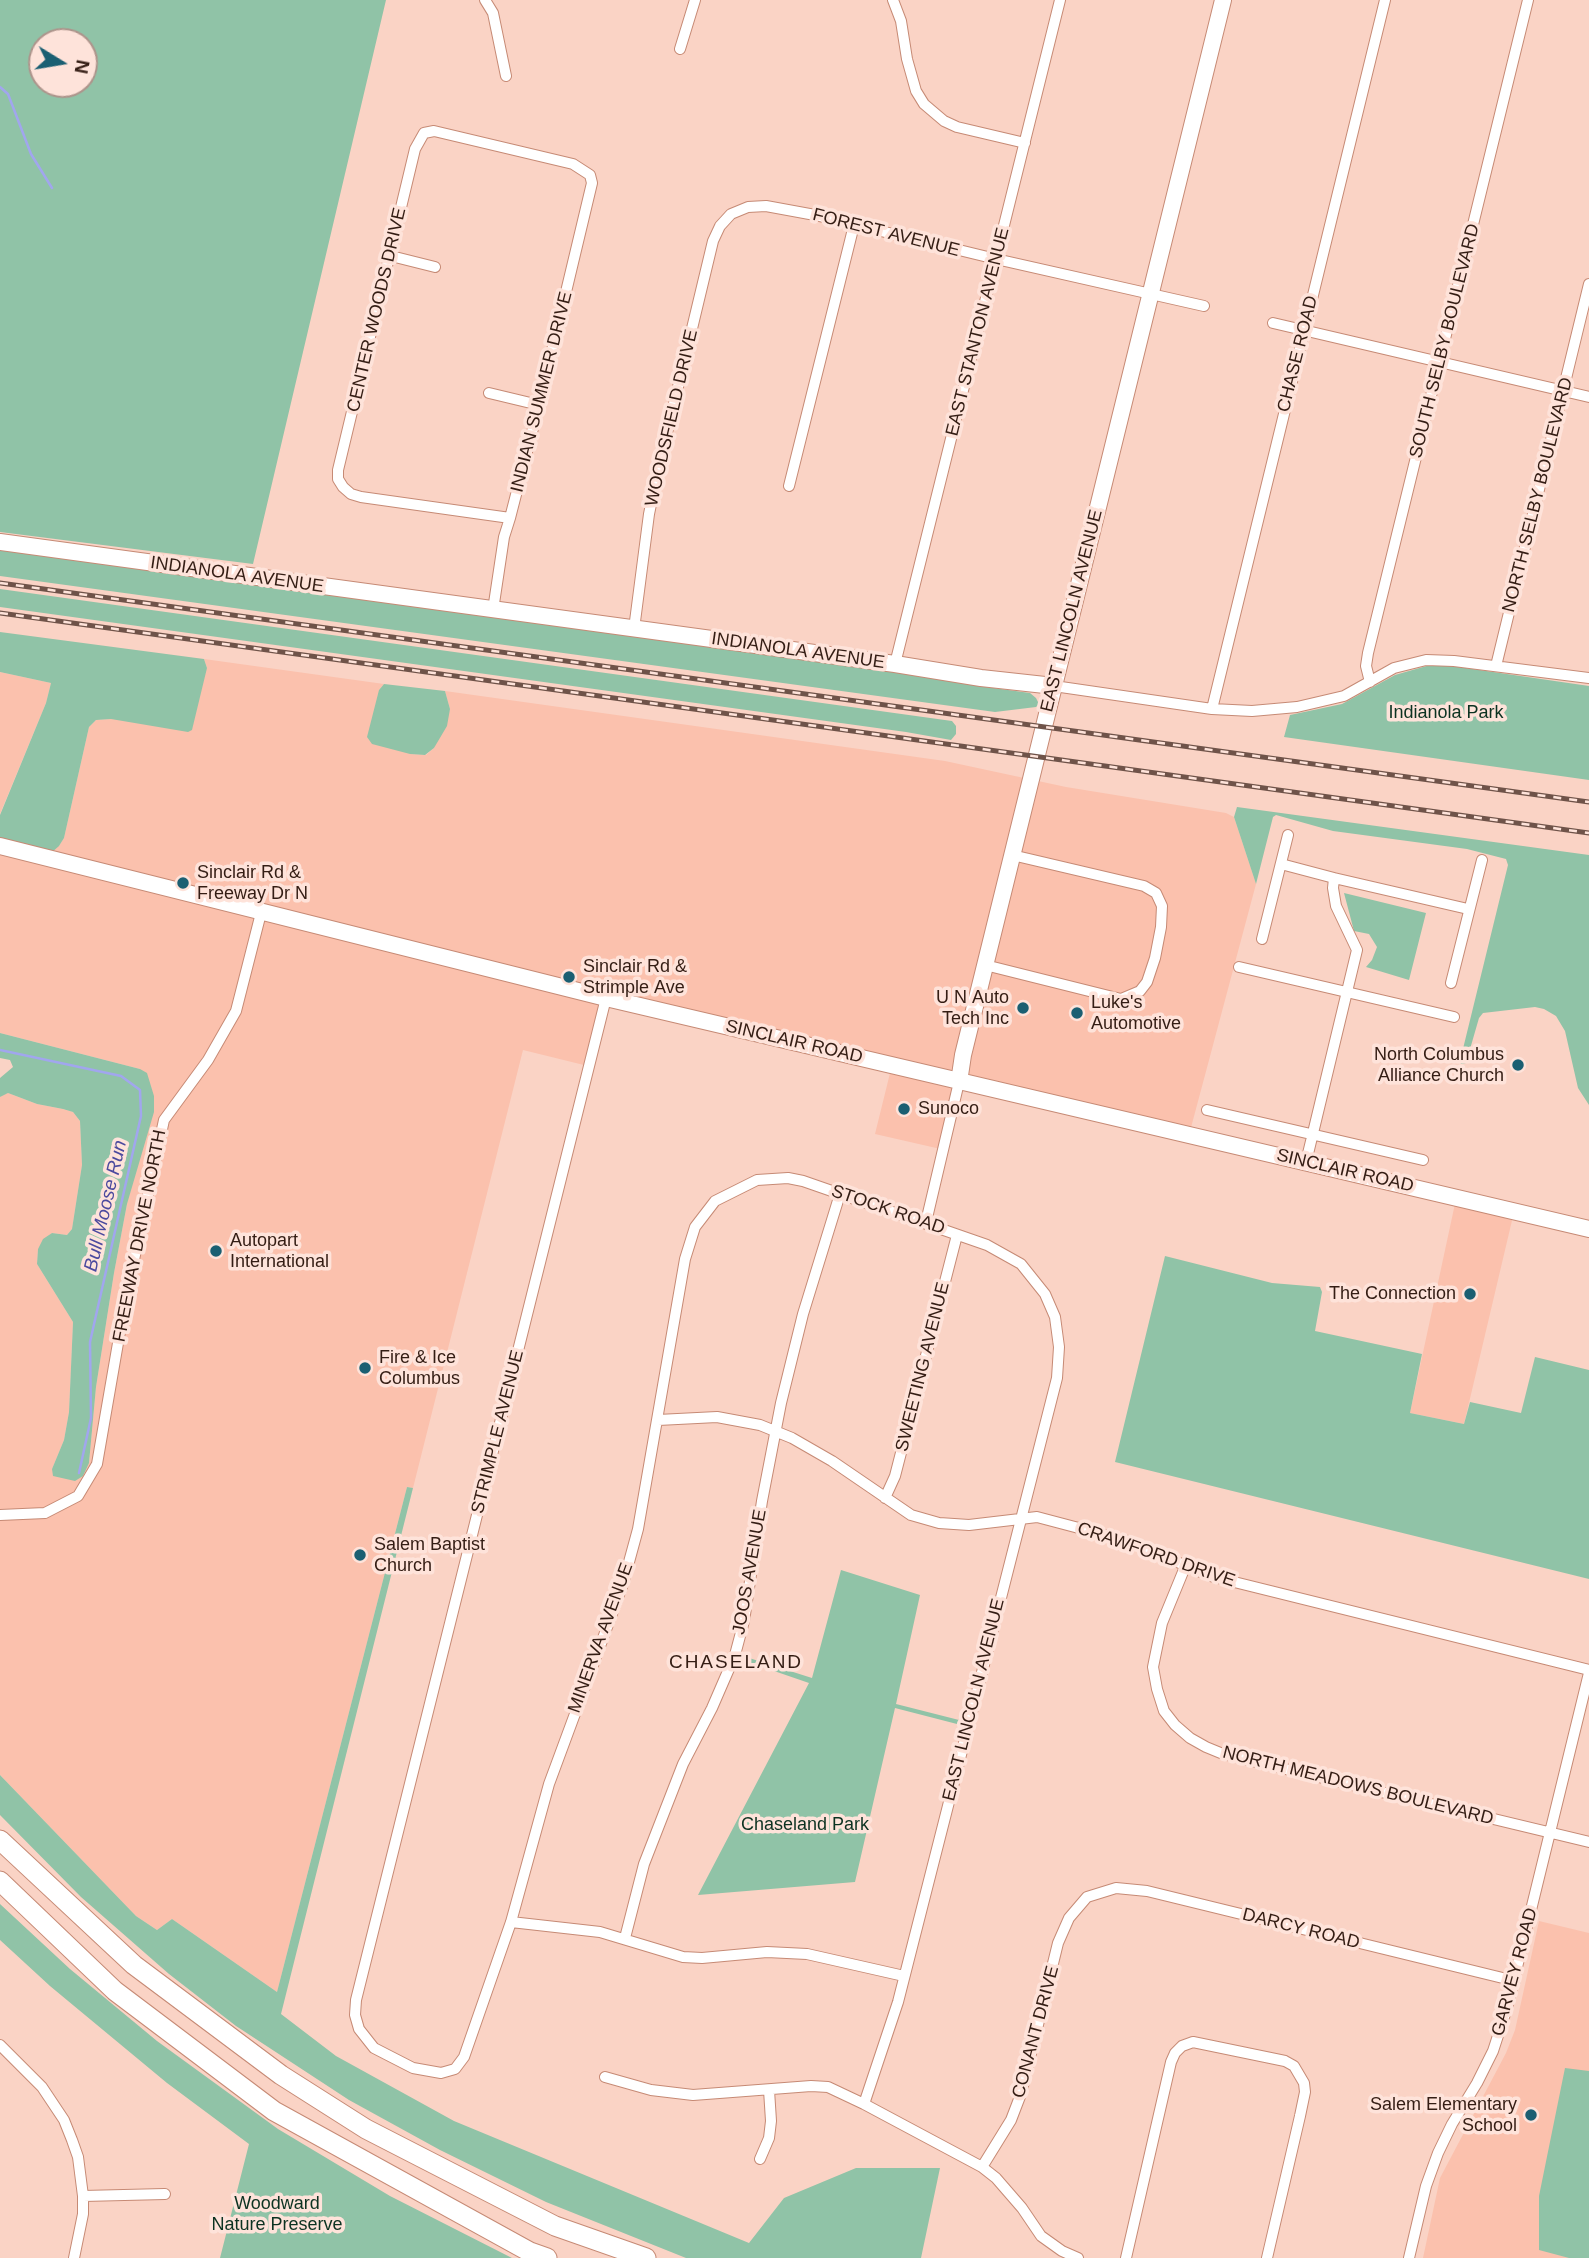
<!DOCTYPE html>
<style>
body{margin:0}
#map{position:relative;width:1589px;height:2258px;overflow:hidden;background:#fad3c5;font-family:Arial,sans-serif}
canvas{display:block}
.north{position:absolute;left:28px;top:28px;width:70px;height:70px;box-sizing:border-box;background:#fee3da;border:2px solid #ad948b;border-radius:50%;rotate:101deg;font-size:19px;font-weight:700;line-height:28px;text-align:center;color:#341d14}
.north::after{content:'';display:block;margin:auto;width:24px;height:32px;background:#1b5f72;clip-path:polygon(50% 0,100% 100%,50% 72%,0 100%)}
</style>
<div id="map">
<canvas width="1589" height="2258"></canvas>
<div class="north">N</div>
</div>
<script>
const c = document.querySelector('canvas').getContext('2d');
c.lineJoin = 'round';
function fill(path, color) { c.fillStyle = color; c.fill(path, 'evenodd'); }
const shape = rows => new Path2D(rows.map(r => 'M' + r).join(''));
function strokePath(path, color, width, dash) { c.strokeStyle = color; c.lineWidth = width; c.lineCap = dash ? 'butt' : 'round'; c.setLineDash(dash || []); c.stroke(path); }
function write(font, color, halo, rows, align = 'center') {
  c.font = font + ' Arial,sans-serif'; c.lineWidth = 7; c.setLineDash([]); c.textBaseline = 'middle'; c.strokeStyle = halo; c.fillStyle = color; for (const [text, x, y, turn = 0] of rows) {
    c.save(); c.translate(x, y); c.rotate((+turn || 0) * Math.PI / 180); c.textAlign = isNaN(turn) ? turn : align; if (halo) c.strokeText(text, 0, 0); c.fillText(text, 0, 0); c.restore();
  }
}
fill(shape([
 [204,659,384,684,379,690,410,754,426,755,434,748,450,709,445,691,945,761,1066,787,1226,813,1234,817,1256,884,1189,1135,962,1081,945,1150,875,1134,892,1065,610,998,592,1067,523,1050,413,1488,407,1487,277,1992,172,1919,157,1930,136,1916,0,1775,0,1097,2,1094,8,1093,37,1104,63,1109,73,1112,80,1121,82,1165,72,1229,67,1235,52,1233,38,1249,37,1264,73,1322,69,1412,64,1440,52,1469,89,1463,96,1387,114,1273,127,1204,140,1069,0,1033,0,841,59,846,64,838,89,727,96,720,111,719,207,668],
 [0,672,51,683,46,703,0,814],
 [1456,1199,1514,1212,1464,1424,1410,1413],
 [1539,1921,1589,1933,1589,2258,1423,2258,1440,2178,1506,2053,1515,2030]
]), '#fbc1ad');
fill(shape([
 [0,0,386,0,253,564,0,532],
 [84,42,84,84,42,84,42,42],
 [0,548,933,676,979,686,1030,693,1036,698,1039,704,1036,707,995,712,0,576],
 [0,589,952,721,956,726,956,734,951,740,906,732,0,607],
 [0,632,204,659,207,668,192,730,188,732,111,719,96,720,89,727,64,838,59,846,51,853,0,841,0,815,46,703,51,683,0,672],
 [1430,665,1452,666,1589,686,1589,780,1284,737,1290,715,1342,704,1395,675],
 [384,684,445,691,450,709,447,726,434,748,425,755,410,754,372,744,367,737,379,690],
 [1237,807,1589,855,1589,1105,1578,1088,1565,1031,1556,1016,1544,1009,1535,1007,1483,1013,1479,1018,1466,1063,1461,1064,1460,1061,1508,865,1506,859,1467,849,1333,831,1276,815,1273,817,1256,884,1234,817],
 [1344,893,1426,913,1409,980,1366,967,1372,960,1377,947,1369,934,1354,931],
 [0,1033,140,1069,147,1073,154,1096,154,1112,127,1204,114,1273,96,1387,89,1463,83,1476,75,1481,53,1476,52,1469,64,1440,69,1412,73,1322,37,1264,38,1249,43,1239,52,1233,67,1235,72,1229,82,1165,80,1121,73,1112,63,1109,37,1104,8,1093,0,1097,0,1078,13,1067,10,1060,0,1058],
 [1165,1256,1272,1283,1320,1287,1322,1292,1315,1331,1422,1354,1410,1413,1464,1424,1470,1402,1521,1413,1535,1357,1589,1370,1589,1579,1115,1462],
 [407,1487,413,1488,281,2014,336,2056,454,2121,749,2243,784,2198,856,2168,940,2168,921,2258,686,2258,546,2202,440,2150,349,2100,236,2026,169,1974,81,1897,0,1815,0,1775,136,1916,157,1930,172,1919,277,1992],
 [841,1570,920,1595,896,1704,959,1720,957,1724,895,1708,855,1882,698,1895,809,1683,745,1661,746,1657,812,1678],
 [0,1904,70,1969,157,2041,278,2129,390,2196,512,2258,220,2258,249,2144,167,2083,50,1986,0,1940],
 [1565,2068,1589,2071,1589,2258,1569,2258,1539,2250,1539,2196]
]), '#90c3a7');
strokePath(shape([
 [0,87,8,94,31,154,52,188],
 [0,1050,121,1076,140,1090,141,1116,90,1342,91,1418,79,1473]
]), '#a1a6ee', 2.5);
const minor = shape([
 [485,0,493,13,506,76],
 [893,0,901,21,907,59,916,91,924,104,944,121,957,127,1025,143],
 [680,49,695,0],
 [391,256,435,267],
 [1273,323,1589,397],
 [489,393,539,405],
 [789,486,854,225],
 [493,610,504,537,510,518,539,405,592,183,590,175,573,164,434,131,424,133,415,149,338,470,338,479,343,487,351,494,361,497,510,518],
 [634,629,649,514,659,466,713,241,720,226,731,214,748,207,766,206,815,215,996,259,1204,306],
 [895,664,1060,0],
 [1496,666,1589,284],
 [1370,682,1366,666,1368,653,1528,0],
 [1054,686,1212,709,1252,711,1297,707,1344,696,1394,668,1426,660,1454,661,1589,678],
 [1212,709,1385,0],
 [1281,864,1334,878,1333,888,1336,906,1357,950,1306,1162],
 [1334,878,1468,909],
 [1262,939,1288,835],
 [985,965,1121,999,1140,991,1147,982,1155,958,1161,927,1162,906,1156,893,1144,886,1012,855],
 [1239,967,1454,1017],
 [1451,983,1482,860],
 [606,998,356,2000,355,2015,359,2029,374,2048,413,2068,441,2073,455,2069,464,2057,511,1922,549,1784,623,1584,638,1529,685,1259,695,1227,715,1201,757,1180,788,1178,803,1181,987,1245,1021,1264,1045,1294,1055,1317,1059,1347,1057,1378,898,2002,864,2104],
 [1207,1110,1423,1160],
 [926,1222,959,1082],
 [658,1420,717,1417,760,1425,792,1438,832,1461,911,1515,939,1523,969,1525,1037,1517,1128,1541,1210,1576,1589,1670],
 [885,1498,895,1476,957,1235],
 [0,1515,45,1513,78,1496,97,1464,126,1297,164,1120,208,1060,236,1011,261,913],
 [1185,1567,1162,1623,1153,1667,1157,1689,1164,1711,1175,1725,1190,1738,1206,1747,1223,1754,1589,1842],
 [511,1922,600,1932,683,1957,702,1958,767,1952,807,1954,904,1976],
 [625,1938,644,1864,683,1764,712,1708,735,1655,744,1621,762,1501,781,1403,803,1314,840,1194],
 [0,2045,42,2087,64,2120,72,2140,78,2157,83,2196,83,2214,74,2258],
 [605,2077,651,2090,693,2095,811,2086,828,2087,864,2104,982,2167,996,2178,1022,2208,1041,2236,1062,2251,1078,2258],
 [760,2159,769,2138,771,2121,769,2090],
 [982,2167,1011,2120,1021,2094,1058,1943,1069,1918,1087,1897,1116,1888,1147,1891,1515,1981],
 [83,2196,165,2194],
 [1126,2258,1171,2062,1175,2053,1182,2046,1193,2042,1285,2061,1294,2066,1304,2083,1305,2092,1300,2116,1267,2258],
 [1409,2258,1426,2186,1438,2153,1452,2124,1477,2083,1493,2051,1507,2008,1589,1673]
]);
const secondary = shape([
 [0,542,895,664,981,678,1054,686],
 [0,846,606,998,1589,1229],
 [959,1082,963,1055,1223,0]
]);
const motorway = shape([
 [0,1840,134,1965,281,2075,366,2129,555,2226,646,2258],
 [0,1881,115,1991,274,2111,530,2252,547,2258]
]);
strokePath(minor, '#c68a75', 12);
strokePath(secondary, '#c68a75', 18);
strokePath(motorway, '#c68a75', 21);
strokePath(minor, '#fff', 10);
strokePath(secondary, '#fff', 16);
strokePath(motorway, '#fff', 19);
const rail = shape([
 [0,583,1589,802],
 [0,613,1589,833]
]);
strokePath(rail, '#6f5349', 5);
strokePath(rail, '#fee3da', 2.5, [8]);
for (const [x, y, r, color] of [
 [183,883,7,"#1b5f72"],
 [569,977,7,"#1b5f72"],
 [1023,1008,7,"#1b5f72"],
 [1077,1013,7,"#1b5f72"],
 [1518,1065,7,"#1b5f72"],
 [904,1109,7,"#1b5f72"],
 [216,1251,7,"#1b5f72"],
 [1470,1294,7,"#1b5f72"],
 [365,1368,7,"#1b5f72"],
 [360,1555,7,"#1b5f72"],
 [1531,2115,7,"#1b5f72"]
]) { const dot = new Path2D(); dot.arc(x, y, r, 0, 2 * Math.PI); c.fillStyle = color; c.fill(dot); strokePath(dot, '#fee3da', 2.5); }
write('18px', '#341d14', '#fee3da', [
 ["FOREST AVENUE",886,233,14],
 ["CENTER WOODS DRIVE",377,310,-77],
 ["EAST STANTON AVENUE",978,332,-76],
 ["SOUTH SELBY BOULEVARD",1445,341,-76],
 ["CHASE ROAD",1298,354,-76],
 ["INDIAN SUMMER DRIVE",542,392,-76],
 ["WOODSFIELD DRIVE",672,418,-77],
 ["NORTH SELBY BOULEVARD",1538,495,-76],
 ["INDIANOLA AVENUE",237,575,8],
 ["EAST LINCOLN AVENUE",1072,611,-76],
 ["INDIANOLA AVENUE",798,651,8],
 ["SINCLAIR ROAD",794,1042,13],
 ["SINCLAIR ROAD",1345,1171,13],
 ["STOCK ROAD",888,1210,19],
 ["FREEWAY DRIVE NORTH",140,1236,-79],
 ["SWEETING AVENUE",923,1367,-76],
 ["STRIMPLE AVENUE",498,1432,-76],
 ["CRAWFORD DRIVE",1156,1555,19],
 ["JOOS AVENUE",750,1572,-80],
 ["MINERVA AVENUE",601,1638,-70],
 ["EAST LINCOLN AVENUE",974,1700,-76],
 ["NORTH MEADOWS BOULEVARD",1358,1786,14],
 ["DARCY ROAD",1301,1929,14],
 ["GARVEY ROAD",1515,1972,-75],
 ["CONANT DRIVE",1036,2032,-75]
]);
write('18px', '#0c3221', '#fee3da', [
 ["Indianola Park",1446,713],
 ["Chaseland Park",805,1825],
 ["Woodward",277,2204],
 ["Nature Preserve",277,2225]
]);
write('18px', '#341d14', '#fee3da', [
 ["Sinclair Rd &",197,873],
 ["Freeway Dr N",197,894],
 ["Sinclair Rd &",583,967],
 ["Strimple Ave",583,988],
 ["U N Auto",1009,998,"right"],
 ["Tech Inc",1009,1019,"right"],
 ["Luke's",1091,1003],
 ["Automotive",1091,1024],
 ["North Columbus",1504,1055,"right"],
 ["Alliance Church",1504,1076,"right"],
 ["Sunoco",918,1109],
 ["Autopart",230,1241],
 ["International",230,1262],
 ["The Connection",1456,1294,"right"],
 ["Fire & Ice",379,1358],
 ["Columbus",379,1379],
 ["Salem Baptist",374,1545],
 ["Church",374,1566],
 ["Salem Elementary",1517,2105,"right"],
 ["School",1517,2126,"right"]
], 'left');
write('italic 19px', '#4c4a9e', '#fee3da', [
 ["Bull Moose Run",106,1206,-77]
]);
c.letterSpacing = '2px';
write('19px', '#341d14', '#fee3da', [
 ["CHASELAND",736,1663]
]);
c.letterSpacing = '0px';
</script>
